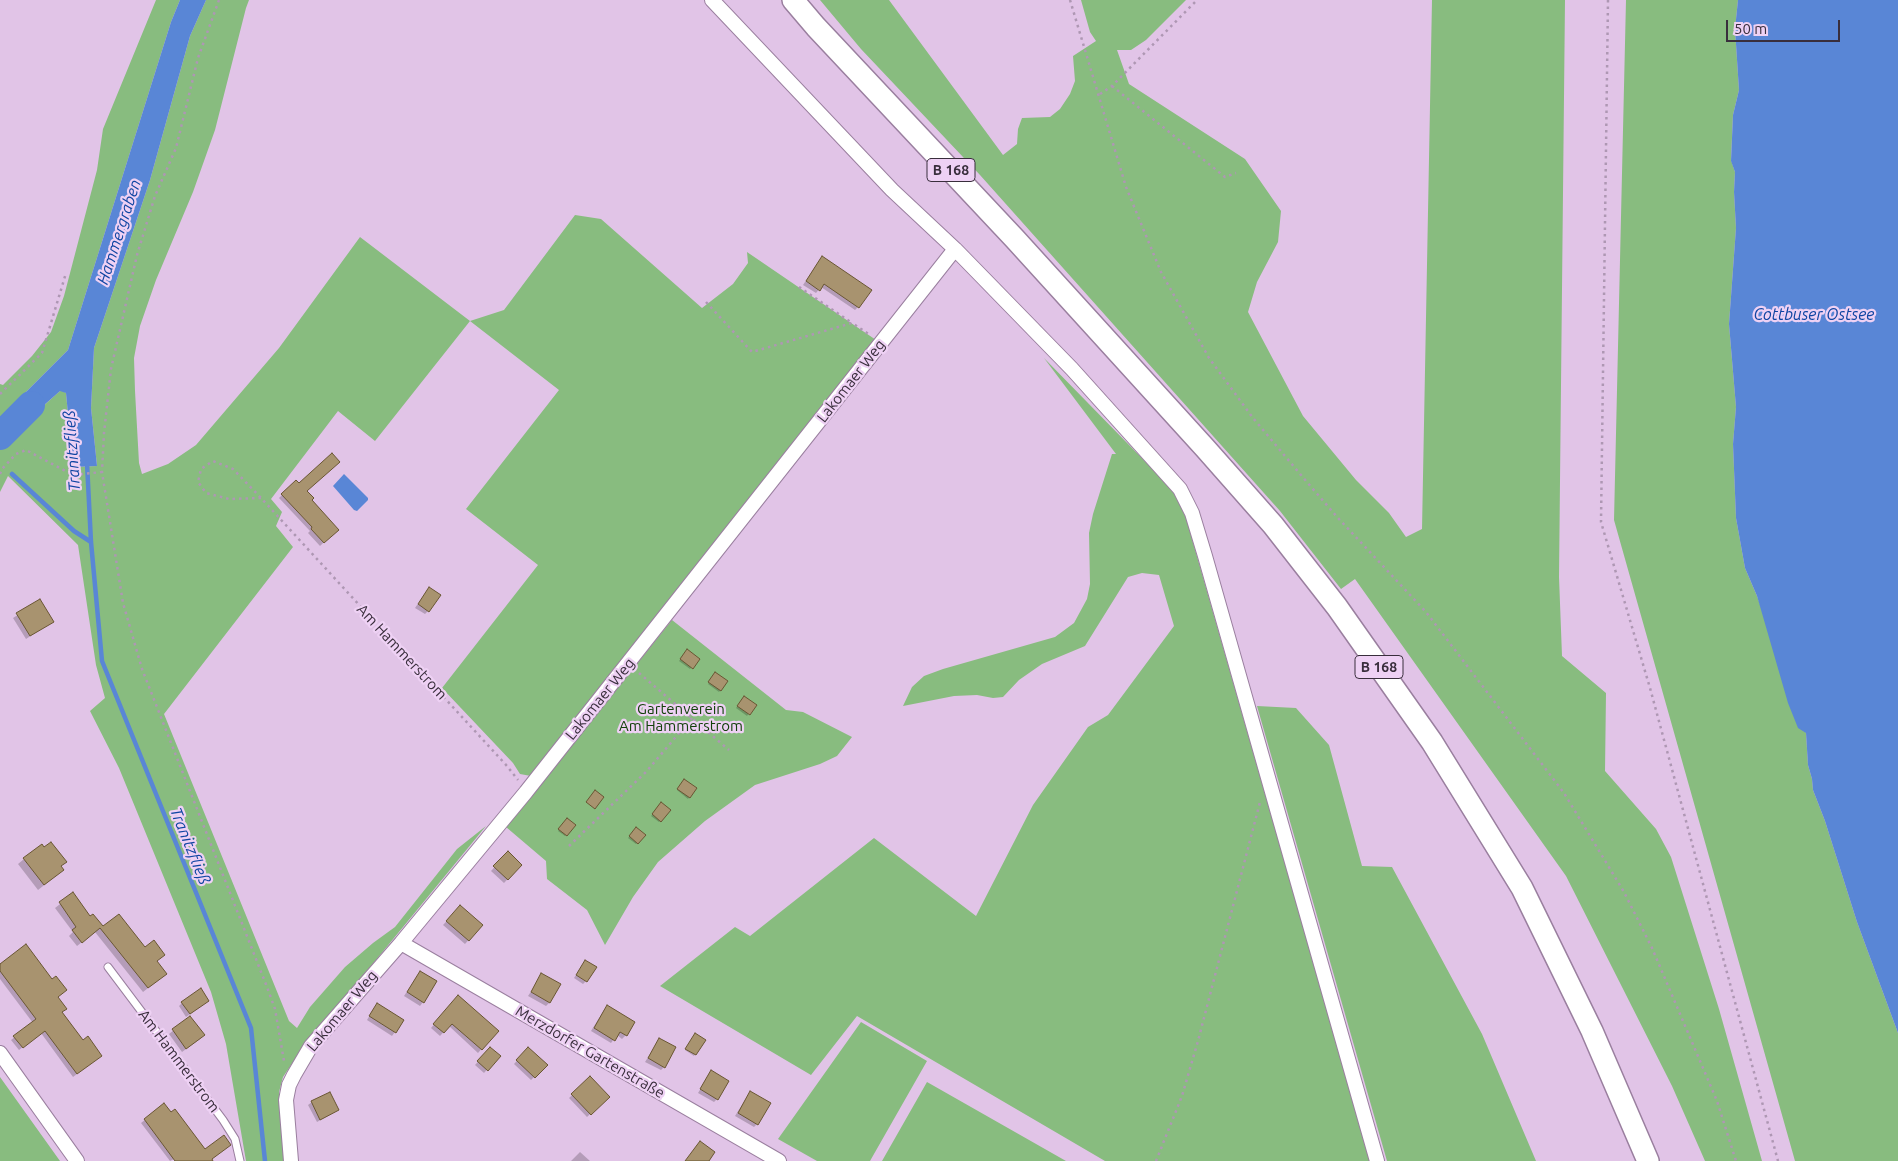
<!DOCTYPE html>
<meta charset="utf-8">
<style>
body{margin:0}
#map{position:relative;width:1898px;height:1161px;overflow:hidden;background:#e1c4e7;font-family:Ubuntu,sans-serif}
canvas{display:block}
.scale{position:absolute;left:1726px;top:20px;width:114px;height:22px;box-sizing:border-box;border:2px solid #392e3c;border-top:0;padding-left:6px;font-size:15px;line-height:18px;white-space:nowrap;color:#392e3c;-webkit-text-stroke:4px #eed1f4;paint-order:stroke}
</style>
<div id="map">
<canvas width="1898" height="1161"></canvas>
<div class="scale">50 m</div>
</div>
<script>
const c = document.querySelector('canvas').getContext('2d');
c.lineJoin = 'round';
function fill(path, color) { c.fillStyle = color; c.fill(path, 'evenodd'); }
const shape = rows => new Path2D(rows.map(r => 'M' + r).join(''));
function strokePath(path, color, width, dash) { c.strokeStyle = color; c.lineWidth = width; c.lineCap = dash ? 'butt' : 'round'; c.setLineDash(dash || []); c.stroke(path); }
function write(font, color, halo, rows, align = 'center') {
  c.font = font + ' Ubuntu,sans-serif'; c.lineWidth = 4.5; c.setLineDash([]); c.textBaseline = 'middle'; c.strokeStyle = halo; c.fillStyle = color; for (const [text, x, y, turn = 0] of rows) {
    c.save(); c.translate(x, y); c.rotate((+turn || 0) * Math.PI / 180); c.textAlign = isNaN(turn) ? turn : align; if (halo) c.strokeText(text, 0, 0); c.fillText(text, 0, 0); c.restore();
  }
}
fill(shape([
 [156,0,180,0,171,22,68,350,0,418,0,384,3,385,32,356,51,332,64,296,97,170,103,129],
 [206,0,249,0,246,8,215,130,193,192,156,280,140,326,134,358,135,391,139,463,142,474,168,464,196,445,279,348,360,237,470,321,504,310,575,215,601,219,702,308,733,284,748,263,747,252,876,340,531,776,520,774,513,763,442,688,538,565,466,509,559,390,470,321,375,441,338,411,271,499,282,512,276,526,293,547,164,714,289,1021,297,1028,310,1007,345,967,373,943,395,927,457,849,486,826,297,1056,283,1077,279,1092,284,1161,246,1161,226,1044,211,992,119,768,90,711,105,698,96,665,78,545,8,476,0,492,0,445,61,390,66,393,73,467,97,466,91,408,94,348,150,180,190,36],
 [820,0,889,0,1003,155,1017,144,1018,129,1022,118,1050,117,1060,109,1070,94,1075,81,1073,56,1096,41,1090,32,1081,0,1186,0,1146,40,1131,50,1117,50,1129,84,1245,159,1281,211,1278,242,1257,282,1248,312,1303,416,1356,480,1389,513,1406,537,1422,529,1432,0,1565,0,1559,577,1562,656,1606,693,1605,771,1656,829,1671,857,1719,1009,1762,1161,1705,1161,1672,1086,1566,876,1355,579,1341,589,1280,511,980,175,861,49],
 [1626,0,1738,0,1735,29,1739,90,1733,115,1731,160,1735,172,1734,192,1736,228,1729,324,1736,407,1733,444,1736,518,1745,568,1757,596,1806,733,1808,765,1812,779,1813,790,1825,821,1857,922,1898,1033,1898,1161,1795,1161,1614,520],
 [1044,358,1174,491,1186,518,1370,1161,1105,1161,857,1016,811,1075,660,986,735,927,750,936,874,838,976,916,1033,805,1088,727,1108,715,1174,626,1159,575,1142,573,1128,577,1085,646,1042,664,1019,680,1003,697,993,698,977,695,954,696,903,706,912,687,924,676,943,669,1055,637,1074,623,1087,599,1090,584,1089,533,1093,514,1112,454,1116,454],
 [672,620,786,710,803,712,852,737,837,756,820,764,755,785,705,821,658,862,633,897,605,945,587,910,547,879,546,861,506,827],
 [1257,706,1296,708,1329,745,1362,866,1392,867,1482,1034,1536,1161,1387,1161],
 [861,1022,927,1061,870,1161,817,1161,778,1139],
 [0,1077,60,1161,0,1161],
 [927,1082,1066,1161,882,1161]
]), '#88bc7f');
fill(shape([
 [180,0,206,0,190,36,150,180,94,348,91,408,97,466,73,467,66,393,60,391,8,437,0,427,0,418,68,350,171,22],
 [1738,0,1898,0,1898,1033,1857,922,1825,821,1813,790,1812,779,1808,765,1806,733,1798,728,1788,703,1757,596,1745,568,1736,518,1733,444,1736,407,1729,324,1736,228,1734,192,1735,172,1731,161,1733,115,1739,90,1735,29],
 [344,474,368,498,368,500,357,511,354,510,333,486]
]), '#5986d6');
fill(shape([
 [819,261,858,307,855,310,821,287,816,293,803,285],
 [296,481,337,530,320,546,308,533,310,531,279,498],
 [426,592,428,611,425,614,415,608],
 [39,601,52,622,26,639,13,618],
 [687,651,698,659,690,669,679,661],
 [716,673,727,681,719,692,708,684],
 [744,697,755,705,747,716,736,708],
 [684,780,695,788,688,799,677,790],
 [662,804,669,810,659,822,651,816],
 [567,819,574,825,565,836,558,831],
 [636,829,644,835,636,844,628,838],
 [508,853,521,865,504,883,491,871],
 [24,859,65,862,60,867,57,875,38,890,18,864],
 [73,894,90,918,156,961,161,978,143,992,95,932,77,946,69,936,73,932,55,908],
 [460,907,481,926,465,944,443,925],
 [585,961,586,981,583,984,574,978],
 [0,965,57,997,65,1009,61,1013,97,1059,73,1077,41,1033,19,1050,11,1040,33,1023,0,979],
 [420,972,423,1002,420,1006,404,996],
 [542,975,549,1003,546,1006,528,996],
 [458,997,497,1031,478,1053,449,1026,440,1036,431,1028],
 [208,1001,186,1017,179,1006,182,1003],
 [374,1008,403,1021,392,1036,367,1020],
 [604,1010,626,1035,622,1039,617,1035,611,1043,591,1031],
 [190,1017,200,1039,182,1052,169,1034],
 [694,1036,695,1054,694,1056,685,1050],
 [660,1039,664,1067,661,1070,645,1062],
 [490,1048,499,1056,484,1073,475,1065],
 [528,1048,546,1065,531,1080,514,1064],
 [711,1072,717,1099,714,1102,698,1093],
 [590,1078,608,1097,587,1117,569,1098],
 [750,1092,757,1124,754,1127,735,1116],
 [312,1102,338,1110,317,1122,308,1105],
 [164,1105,208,1161,176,1161,174,1159,170,1161,141,1123],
 [580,1152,590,1161,571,1161]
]), '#0003');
strokePath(shape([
 [87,463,91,542,102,661,251,1028,265,1161],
 [12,474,74,531,91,542]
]), '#5986d6', 4.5);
strokePath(shape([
 [0,436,31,405]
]), '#5986d6', 28);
const building = shape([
 [822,256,872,290,859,308,824,284,820,291,806,281,822,256],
 [332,453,340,462,307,491,314,498,312,500,339,530,324,543,311,529,312,527,281,494,296,480,299,483,332,453],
 [429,587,441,595,429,612,418,604,429,587],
 [40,599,54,622,30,636,16,613,40,599],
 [687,649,700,659,693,669,680,659,687,649],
 [715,672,728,681,721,691,708,682,715,672],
 [744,696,757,705,750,715,737,706,744,696],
 [684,779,697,788,690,798,677,789,684,779],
 [595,790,604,797,595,809,586,802,595,790],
 [661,802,671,810,661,822,652,814,661,802],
 [567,818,576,825,567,836,558,829,567,818],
 [636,827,646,835,638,844,629,836,636,827],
 [51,842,67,862,61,866,64,870,44,885,23,858,42,844,44,847,51,842],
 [508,851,522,865,508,880,493,866,508,851],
 [73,892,90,916,93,914,103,926,119,914,145,947,154,940,165,955,157,961,167,974,148,988,100,928,82,943,72,930,76,927,59,902,73,892],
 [460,905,483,925,469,941,446,921,460,905],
 [26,944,52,979,56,976,67,990,58,997,67,1009,62,1012,83,1040,88,1036,102,1056,77,1074,45,1031,23,1048,13,1036,36,1019,0,971,0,964,26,944],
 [585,960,597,967,587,982,576,975,585,960],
 [420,971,437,981,424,1003,407,992,420,971],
 [541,973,561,984,550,1003,531,992,541,973],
 [201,988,209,1001,190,1014,181,1002,201,988],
 [458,995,499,1031,482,1050,452,1024,444,1033,433,1024,458,995],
 [377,1003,404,1020,396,1033,369,1016,377,1003],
 [607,1005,635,1022,627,1036,620,1032,615,1041,594,1028,607,1005],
 [190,1016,205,1035,186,1049,172,1029,190,1016],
 [695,1033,706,1040,696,1055,685,1049,695,1033],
 [659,1038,676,1047,665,1068,648,1058,659,1038],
 [490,1047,501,1056,488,1071,477,1061,490,1047],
 [528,1047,548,1065,535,1078,516,1060,528,1047],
 [711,1070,729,1081,718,1100,700,1089,711,1070],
 [590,1076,610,1097,591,1115,571,1094,590,1076],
 [750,1091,771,1103,758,1125,738,1113,750,1091],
 [330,1092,339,1110,320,1120,311,1101,330,1092],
 [164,1103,171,1112,175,1109,205,1149,224,1135,231,1145,212,1159,213,1161,175,1161,144,1119,164,1103],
 [700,1141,715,1152,709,1161,685,1161,700,1141]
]);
fill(building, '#a8936f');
strokePath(building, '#695633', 1);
const lane = shape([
 [108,967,223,1120,235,1139,240,1161]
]);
const street = shape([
 [712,0,892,190,955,249,1072,369,1180,489,1192,513,1205,556,1377,1161],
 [401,943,779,1161],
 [0,1053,77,1161],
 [291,1161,286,1100,289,1085,294,1075,311,1046,401,943,526,792,955,249]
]);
const primary = shape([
 [793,0,816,27,1015,239,1205,448,1273,525,1337,607,1432,742,1522,888,1592,1031,1648,1161]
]);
strokePath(lane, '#9a7f9f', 9);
strokePath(street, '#9a7f9f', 16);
strokePath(primary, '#9a7f9f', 24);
strokePath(shape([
 [219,0,198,58,176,148,155,196,137,255,111,369,104,433,102,472,123,603,142,669,267,987,275,1009,284,1061],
 [1070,0,1126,187,1161,272,1209,358,1253,418,1306,481,1338,518,1426,612,1564,793,1624,892,1652,948,1717,1101,1736,1161],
 [1608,0,1601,522,1650,688,1778,1161],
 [1112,86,1225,177,1236,173],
 [1100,94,1112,86,1197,0],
 [799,287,852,323],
 [706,302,752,352,852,323,870,335],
 [0,394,42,353,66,273],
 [0,474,2,469,16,454,26,450,73,475,102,472],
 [261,498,229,499,206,493,198,482,201,469,213,461,233,469,261,498,507,766,518,780],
 [639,673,729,750],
 [569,846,646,772,692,718],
 [1156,1161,1182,1096,1198,1041,1260,802]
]), '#ae97b3', 2.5, [2.5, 4]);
strokePath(lane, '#fff', 7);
strokePath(street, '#fff', 14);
strokePath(primary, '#fff', 21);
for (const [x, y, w] of [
 [951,170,48],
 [1379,667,48]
]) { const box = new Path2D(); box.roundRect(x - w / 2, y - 11.5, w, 23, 4); c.fillStyle = '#eed1f4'; c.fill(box); strokePath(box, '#392e3c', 1); }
write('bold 14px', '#392e3c', null, [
 ["B 168",951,170],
 ["B 168",1379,667]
]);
write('15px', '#392e3c', '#eed1f4', [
 ["Lakomaer Weg",851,381,-52],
 ["Am Hammerstrom",402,652,47],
 ["Lakomaer Weg",600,699,-51],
 ["Lakomaer Weg",342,1011,-50],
 ["Merzdorfer Gartenstraße",590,1052,30],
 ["Am Hammerstrom",179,1061,53]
]);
write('15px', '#12410a', '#eed1f4', [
 ["Gartenverein",681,709],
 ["Am Hammerstrom",681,726]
]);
write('italic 16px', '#0f45a2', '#eed1f4', [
 ["Hammergraben",119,232,-72],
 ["Cottbuser Ostsee",1814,315],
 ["Tranitzfließ",72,451,-94],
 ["Tranitzfließ",190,846,68]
]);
</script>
